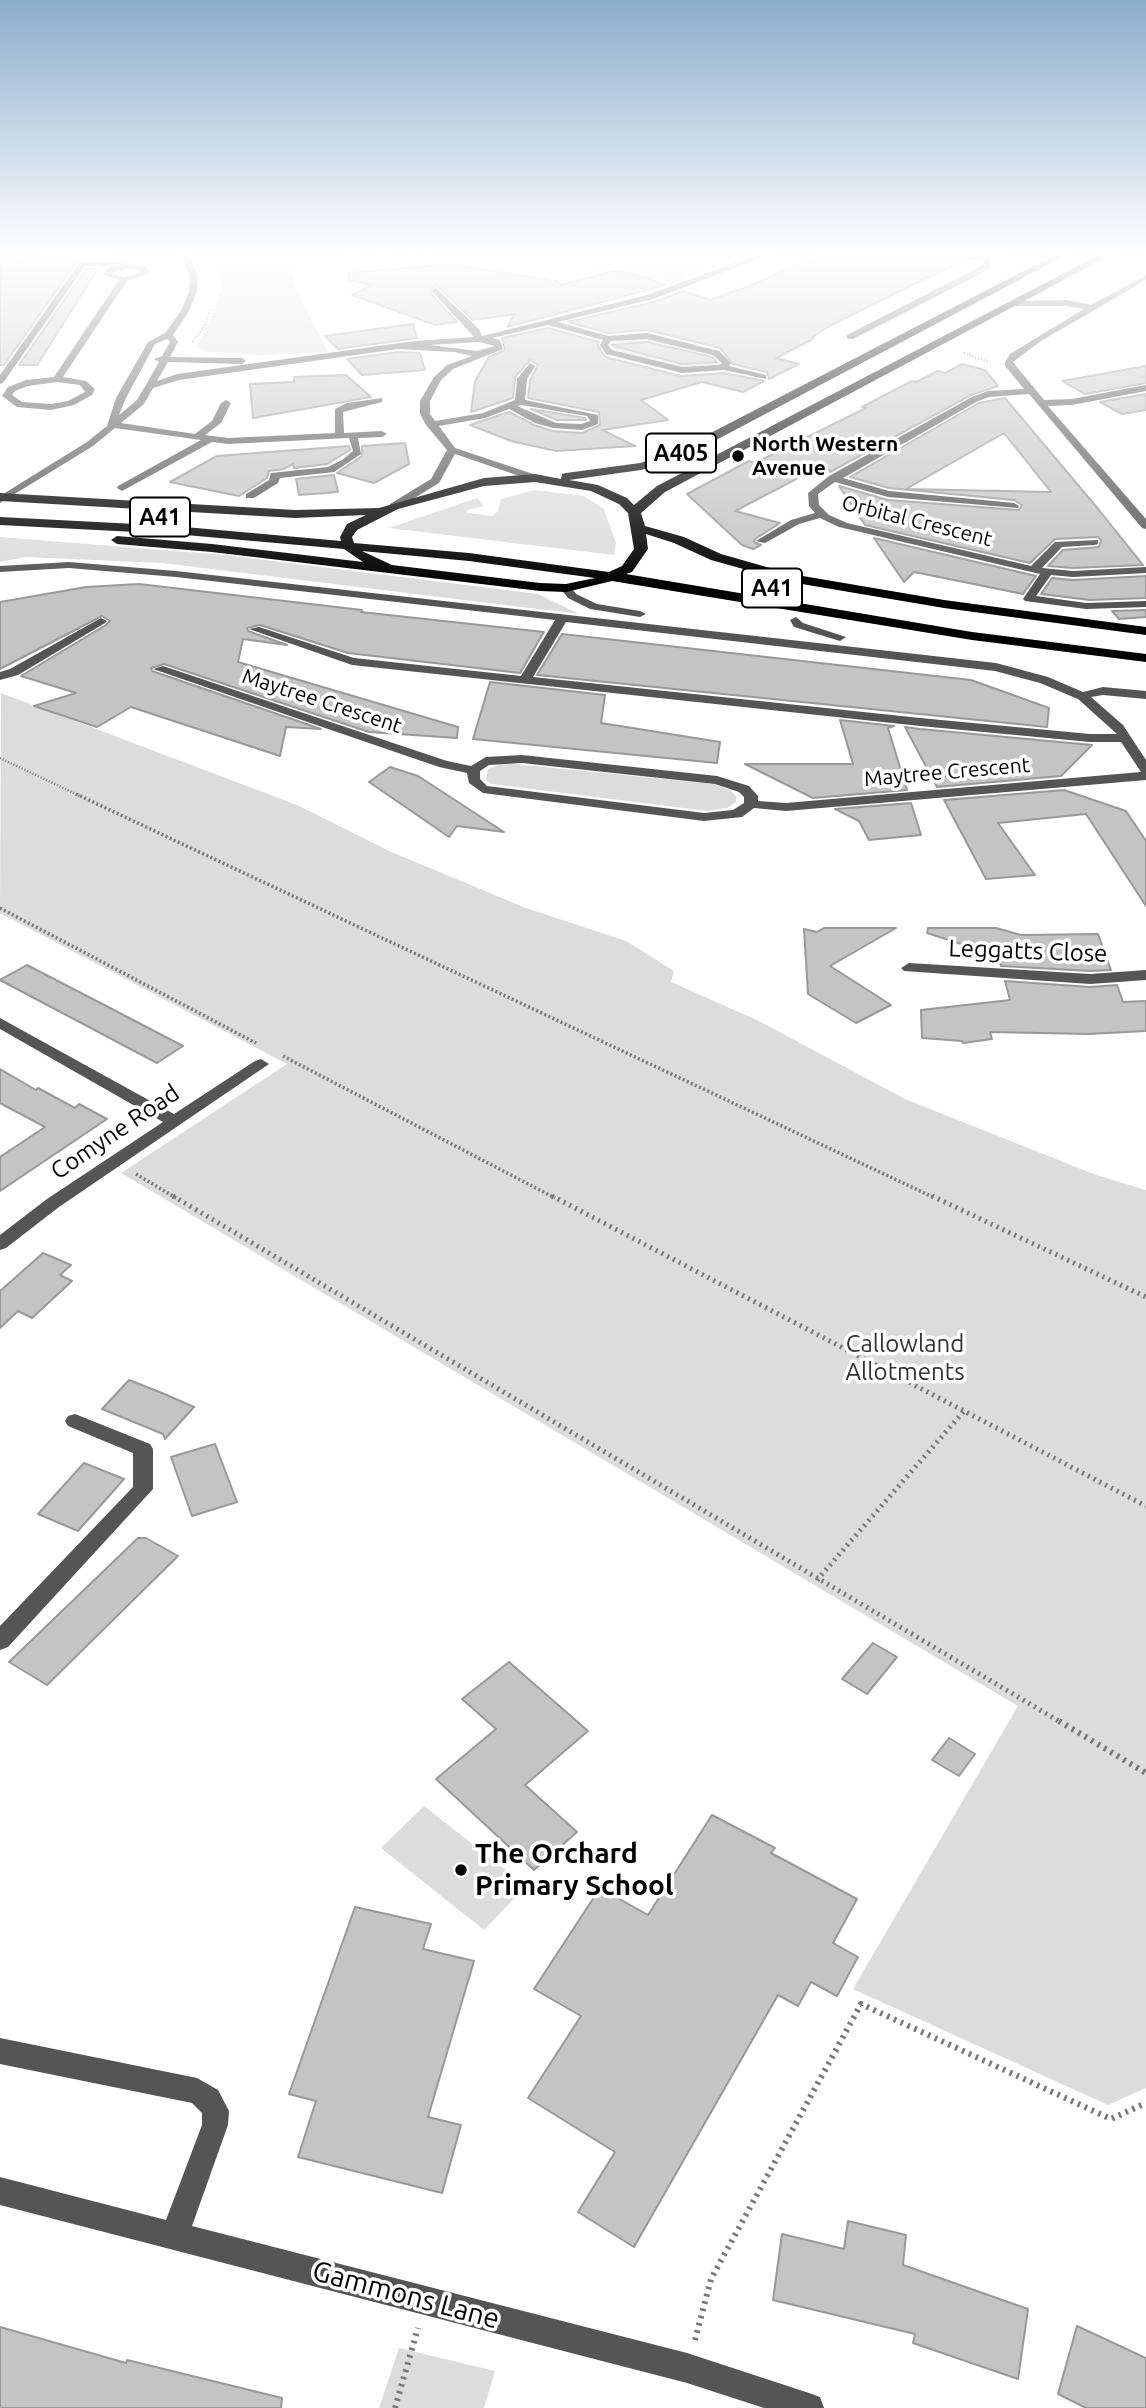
<!DOCTYPE html>
<style>
body{margin:0}
canvas{display:block;background:#fff}
</style>
<canvas width="1146" height="2408"></canvas>
<script>
const c = document.querySelector('canvas').getContext('2d');
c.lineJoin = 'round';
function fill(path, color) { c.fillStyle = color; c.fill(path, 'evenodd'); }
const shape = rows => new Path2D(rows.map(r => 'M' + r).join(''));
function strokePath(path, color, width, dash) { c.strokeStyle = color; c.lineWidth = width; c.lineCap = dash ? 'butt' : 'round'; c.setLineDash(dash || []); c.stroke(path); }
function write(font, color, halo, rows, align = 'center') {
  c.font = font + ' Ubuntu,sans-serif'; c.lineWidth = 7; c.setLineDash([]); c.textBaseline = 'middle'; c.strokeStyle = halo; c.fillStyle = color; for (const [text, x, y, turn = 0] of rows) {
    c.save(); c.translate(x, y); c.rotate((+turn || 0) * Math.PI / 180); c.textAlign = isNaN(turn) ? turn : align; if (halo) c.strokeText(text, 0, 0); c.fillText(text, 0, 0); c.restore();
  }
}
fill(shape([
 [211,250,763,250,672,283,616,270,553,260,287,251,297,292,328,352,262,355,207,352,196,347,214,312,221,286,219,265],
 [652,339,717,356,722,361,719,365,679,367,621,352,611,347,619,340],
 [535,490,584,496,604,509,616,543,614,555,389,528,477,498,484,506,468,510,467,513,492,516,498,511,501,499],
 [0,537,225,555,538,594,579,614,162,563,26,557,0,562],
 [1,693,297,805,389,851,526,908,626,941,674,971,671,982,759,1021,905,1099,1096,1175,1146,1190,1146,2088,1108,2105,853,1989,1018,1706,121,1173,287,1064,0,913],
 [504,763,714,784,731,791,736,796,736,802,727,808,707,811,491,784,486,779,488,769],
 [424,1806,526,1886,484,1930,381,1848],
 [399,2348,495,2371,484,2408,379,2408]
]), '#dcdcdc');
const building = shape([
 [58,250,102,250,100,254,107,254,104,259,78,260,4,365,0,365,0,263,12,263,16,258,45,257,58,250],
 [830,250,913,250,959,262,831,325,810,339,813,339,776,358,799,364,769,379,767,372,733,364,720,348,648,330,608,333,568,322,654,302,683,291,710,300,752,285,830,250],
 [449,264,556,281,561,285,614,271,633,274,666,285,507,327,515,314,473,320,435,284,430,293,457,322,435,325,352,295,373,285,349,280,349,273,449,264],
 [86,269,98,269,37,365,19,365,86,269],
 [413,324,417,338,338,349,325,336,413,324],
 [548,328,599,342,598,346,605,357,681,376,724,373,764,381,743,392,702,382,641,400,668,420,602,430,635,446,556,451,511,441,470,425,509,412,534,425,553,431,582,433,600,425,599,412,528,398,530,380,538,365,530,360,515,377,513,398,471,412,475,381,489,357,505,350,502,338,548,328],
 [647,342,712,357,717,362,682,364,611,345,647,342],
 [398,352,420,353,425,370,362,375,347,359,398,352],
 [962,364,985,370,998,386,971,395,830,472,825,464,735,511,780,523,755,539,754,542,761,545,753,549,742,545,687,494,749,461,755,463,866,408,862,407,912,381,916,382,938,371,945,373,962,364],
 [1146,366,1146,383,1085,394,1062,381,1146,366],
 [346,375,371,397,253,418,250,384,294,382,294,377,346,375],
 [1146,394,1146,410,1122,414,1100,402,1146,394],
 [1005,398,1099,510,1143,565,1073,568,1048,566,1063,550,1099,547,1101,540,1098,537,1055,539,1030,563,865,525,839,486,888,500,1019,510,1022,505,1014,500,889,488,850,477,979,403,1005,398],
 [1004,433,1051,492,906,489,1004,433],
 [531,409,585,418,586,420,557,420,531,409],
 [405,443,409,464,374,483,337,473,362,456,362,446,405,443],
 [349,446,350,450,327,464,294,468,293,464,284,469,269,471,267,478,239,496,170,482,217,456,349,446],
 [334,475,338,492,299,495,296,479,334,475],
 [874,538,1036,576,1023,594,914,572,904,582,874,538],
 [1146,576,1146,598,1090,600,1041,594,1052,578,1073,580,1146,576],
 [139,584,362,610,361,612,544,632,520,673,348,653,260,625,247,628,248,631,287,645,243,639,238,662,458,727,457,738,369,732,164,664,151,668,152,671,321,729,286,727,280,756,131,707,97,727,34,706,76,693,21,676,106,625,110,621,102,616,0,669,0,602,86,587,139,584],
 [1146,610,1146,617,1119,619,1112,611,1146,610],
 [562,634,971,680,1049,708,1047,727,537,675,562,634],
 [490,682,605,695,601,723,720,742,717,763,473,739,490,682],
 [840,720,894,726,888,728,907,790,813,798,745,764,853,764,840,720],
 [905,727,920,729,1092,745,1061,776,937,787,905,727],
 [390,767,418,776,504,832,457,826,449,837,369,782,390,767],
 [1064,790,1126,811,1146,841,1146,906,1086,814,998,823,1035,875,986,879,944,800,1064,790],
 [911,803,921,835,869,840,859,821,835,809,911,803],
 [824,928,896,928,830,966,891,1005,856,1023,808,994,804,929,817,932,824,928],
 [928,928,996,928,1021,935,1098,934,1111,970,1090,971,1001,966,998,956,927,933,928,928],
 [27,965,110,1008,183,1046,157,1063,0,980,27,965],
 [1005,981,1090,987,1117,985,1123,1002,1146,1001,1146,1031,1088,1034,990,1032,992,1039,963,1043,962,1041,922,1038,921,1010,1010,1000,1005,981],
 [0,1069,36,1090,38,1088,75,1108,79,1104,107,1119,0,1191,0,1157,45,1127,0,1103,0,1069],
 [43,1253,71,1265,60,1275,72,1281,32,1318,18,1311,0,1328,0,1291,43,1253],
 [129,1380,162,1393,194,1407,165,1439,163,1434,102,1409,129,1380],
 [215,1444,237,1502,192,1516,171,1457,215,1444],
 [84,1463,124,1479,78,1531,38,1514,84,1463],
 [138,1538,146,1538,178,1556,47,1685,9,1662,138,1538],
 [873,1643,897,1657,867,1694,842,1679,873,1643],
 [509,1662,588,1731,525,1785,577,1832,534,1870,436,1779,496,1729,462,1699,509,1662],
 [949,1738,975,1754,959,1776,932,1760,949,1738],
 [712,1815,775,1848,771,1853,857,1899,833,1943,858,1957,837,1996,811,1982,798,2006,778,1995,634,2247,578,2212,615,2152,528,2098,581,2016,534,1989,600,1888,648,1915,712,1815],
 [355,1907,431,1924,423,1949,474,1961,428,2117,461,2125,442,2193,298,2157,316,2101,289,2094,355,1907],
 [848,2221,906,2235,903,2265,1028,2309,1018,2379,913,2343,915,2334,773,2300,782,2234,844,2249,848,2221],
 [1077,2326,1146,2358,1146,2408,1086,2408,1058,2394,1077,2326],
 [0,2327,126,2363,127,2360,282,2398,281,2408,0,2408,0,2327]
]);
fill(building, '#c4c4c4');
strokePath(building, '#999', 2);
strokePath(shape([
 [641,250,683,250],
 [193,342,206,324,210,310],
 [964,353,988,362],
 [0,758,80,796]
]), '#777', 2.5, [1, 2]);
strokePath(shape([
 [76,794,935,1198],
 [0,908,256,1043],
 [283,1056,555,1198],
 [136,1174,176,1198]
]), '#777', 3.5, [2, 2.5]);
strokePath(shape([
 [173,1196,1062,1723],
 [552,1196,1146,1506],
 [932,1196,1146,1297],
 [817,1580,964,1411]
]), '#777', 5, [2, 4.5]);
strokePath(shape([
 [1059,1721,1146,1773],
 [695,2340,711,2279,861,2004,1111,2119,1146,2103],
 [395,2408,418,2328]
]), '#777', 6, [2.5, 5]);
fill(shape([
 [179,250,187,250,198,276,197,291,189,311,173,335,178,342,170,357,242,358,246,361,242,364,168,362,157,381,177,374,415,341,474,337,432,291,435,287,479,329,482,336,647,295,770,250,783,250,653,299,558,322,608,336,647,333,719,351,731,363,729,366,766,375,766,379,724,370,682,373,606,354,600,345,603,340,548,325,492,338,500,340,503,349,453,369,441,380,430,401,430,414,435,421,483,413,515,400,517,379,530,363,535,366,527,379,525,400,598,415,598,424,582,430,553,428,535,423,509,409,485,418,439,426,455,448,539,476,539,480,531,480,455,454,439,483,398,508,390,508,390,504,431,479,447,450,426,425,420,414,420,401,434,377,447,365,472,356,454,352,398,349,179,380,153,388,144,404,121,423,195,434,212,421,221,403,226,400,231,403,221,423,205,435,228,438,335,433,335,409,347,403,382,398,382,402,343,412,344,433,382,431,387,434,382,437,358,438,361,454,334,472,280,478,278,483,254,498,246,498,246,494,269,480,271,473,328,467,342,460,353,451,349,438,228,444,212,442,122,491,117,488,118,486,201,440,115,428,93,446,0,503,0,496,87,442,107,426,116,398,148,342,165,333,181,311,189,291,190,276,179,250],
 [167,339,170,342,162,356,154,359,159,362,137,400,119,415,126,398,155,344,167,339],
 [647,339,713,355,722,363,719,365,682,367,612,350,608,345,611,341,647,339],
 [479,342,495,346,477,351,430,345,479,342],
 [521,405,587,416,590,421,581,424,556,423,517,406,521,405],
 [915,250,984,256,1004,250,1019,250,988,259,991,265,988,270,853,339,847,339,847,335,983,265,981,260,953,259,915,250],
 [80,262,119,262,145,266,151,273,127,281,63,377,86,381,95,389,92,395,74,405,51,410,17,407,2,396,8,387,26,380,54,377,119,280,102,274,112,266,85,266,3,383,0,384,0,375,80,262],
 [129,268,141,272,124,277,112,273,129,268],
 [57,382,80,385,85,392,68,401,51,404,22,402,12,395,15,391,28,386,57,382],
 [1146,275,1146,280,1041,341,1013,362,1044,400,1072,399,1146,385,1146,391,1072,405,1048,406,1146,519,1146,529,1142,528,1029,394,989,397,978,401,843,478,889,491,1014,503,1019,506,1018,508,888,497,835,482,818,494,819,505,829,515,847,523,1031,566,1055,542,1098,540,1098,544,1094,545,1062,547,1042,568,1073,571,1146,567,1146,573,1073,577,1051,575,1036,596,1086,603,1146,601,1146,607,1086,609,1025,601,1023,599,1040,574,839,527,820,518,799,524,765,543,756,541,791,520,815,513,809,506,808,493,829,476,972,397,988,391,1024,389,1005,366,1005,362,1010,354,1084,309,1066,306,1015,306,1012,301,1066,300,1091,305,1146,275],
 [69,562,176,571,996,663,1048,677,1083,692,1103,687,1146,691,1146,699,1103,695,1091,697,1123,725,1146,760,1146,780,786,811,754,808,742,817,704,821,483,793,469,783,467,773,439,767,153,669,163,666,447,761,471,766,486,757,522,755,717,776,749,786,758,796,758,801,786,803,1141,772,1121,742,1090,742,920,726,352,665,249,629,259,627,354,658,521,676,555,620,176,577,69,568,0,572,0,566,69,562],
 [566,622,995,671,1040,683,1078,699,1117,734,1090,734,920,718,533,677,566,622],
 [522,763,715,784,739,792,744,797,744,803,733,810,704,813,487,786,480,779,480,771,489,765,522,763],
 [562,586,570,586,576,594,597,604,640,611,646,614,640,617,590,609,568,598,560,588,562,586],
 [796,617,803,623,846,637,840,641,794,627,790,620,796,617],
 [101,618,107,621,105,623,18,675,0,680,0,672,10,669,101,618],
 [909,963,1090,974,1146,970,1146,980,1090,984,904,971,901,968,909,963],
 [0,1018,174,1114,255,1061,261,1059,269,1064,59,1207,6,1248,0,1250,0,1235,47,1199,163,1122,0,1029,0,1018],
 [75,1414,150,1444,153,1449,153,1489,8,1647,0,1650,0,1626,133,1487,133,1453,68,1426,65,1421,68,1416,75,1414],
 [0,2038,197,2078,218,2090,229,2111,228,2125,192,2226,687,2353,809,2393,820,2397,824,2408,764,2408,687,2383,0,2205,0,2177,166,2220,202,2125,202,2113,192,2103,0,2064,0,2038]
]), '#555');
fill(shape([
 [1064,250,1076,250,682,458,641,470,569,480,598,485,627,498,634,505,657,486,1108,250,1120,250,665,492,641,513,645,526,684,537,721,554,791,574,944,600,1146,627,1146,635,944,608,790,582,711,560,674,543,646,534,648,549,632,572,626,574,972,632,1146,654,1146,662,972,640,612,581,566,592,540,591,212,552,117,544,111,540,117,536,212,544,363,562,344,549,174,534,0,525,0,517,174,526,341,541,340,537,347,524,366,515,295,518,0,501,0,493,295,510,379,508,484,478,535,474,561,479,562,474,566,473,640,463,674,452,1064,250],
 [535,482,591,491,619,504,628,513,634,549,622,566,609,572,469,553,354,543,352,537,357,530,398,509,484,486,535,482],
 [362,551,469,561,595,578,566,584,540,583,392,565,362,551]
]), '#000');
const sky = c.createLinearGradient(0, 0, 0, 588);
sky.addColorStop(0, '#8cadcc');
sky.addColorStop(0.43, '#fff');
sky.addColorStop(1, '#ffffff00');
c.fillStyle = sky;
c.fillRect(0, 0, 1146, 588);
for (const [x, y, r, color] of [
 [738,456,7,"#000"],
 [461,1870,7,"#000"]
]) { const dot = new Path2D(); dot.arc(x, y, r, 0, 2 * Math.PI); c.fillStyle = color; c.fill(dot); strokePath(dot, '#fff', 2.5); }
write('bold 21px', '#000', '#fff', [
 ["North Western",752,444],
 ["Avenue",752,468]
], 'left');
write('21px', '#000', '#fff', [
 ["Orbital Crescent",917,521,14],
 ["Maytree Crescent",322,701,18],
 ["Maytree Crescent",947,772,-5]
]);
for (const [x, y, w] of [
 [681,453,70],
 [160,517,60],
 [772,588,60]
]) { const box = new Path2D(); box.roundRect(x - w / 2, y - 19.5, w, 39, 5); c.fillStyle = '#fff'; c.fill(box); strokePath(box, '#000', 2); }
write('bold 23px', '#000', null, [
 ["A405",681,453],
 ["A41",160,517],
 ["A41",772,588]
]);
write('24px', '#000', '#fff', [
 ["Leggatts Close",1028,951,2],
 ["Comyne Road",115,1132,-34]
]);
write('24px', '#333', '#fff', [
 ["Callowland",905,1344],
 ["Allotments",905,1372]
]);
write('bold 28px', '#000', '#fff', [
 ["The Orchard",475,1854],
 ["Primary School",475,1886]
], 'left');
write('28px', '#000', '#fff', [
 ["Gammons Lane",406,2295,15]
]);
</script>
